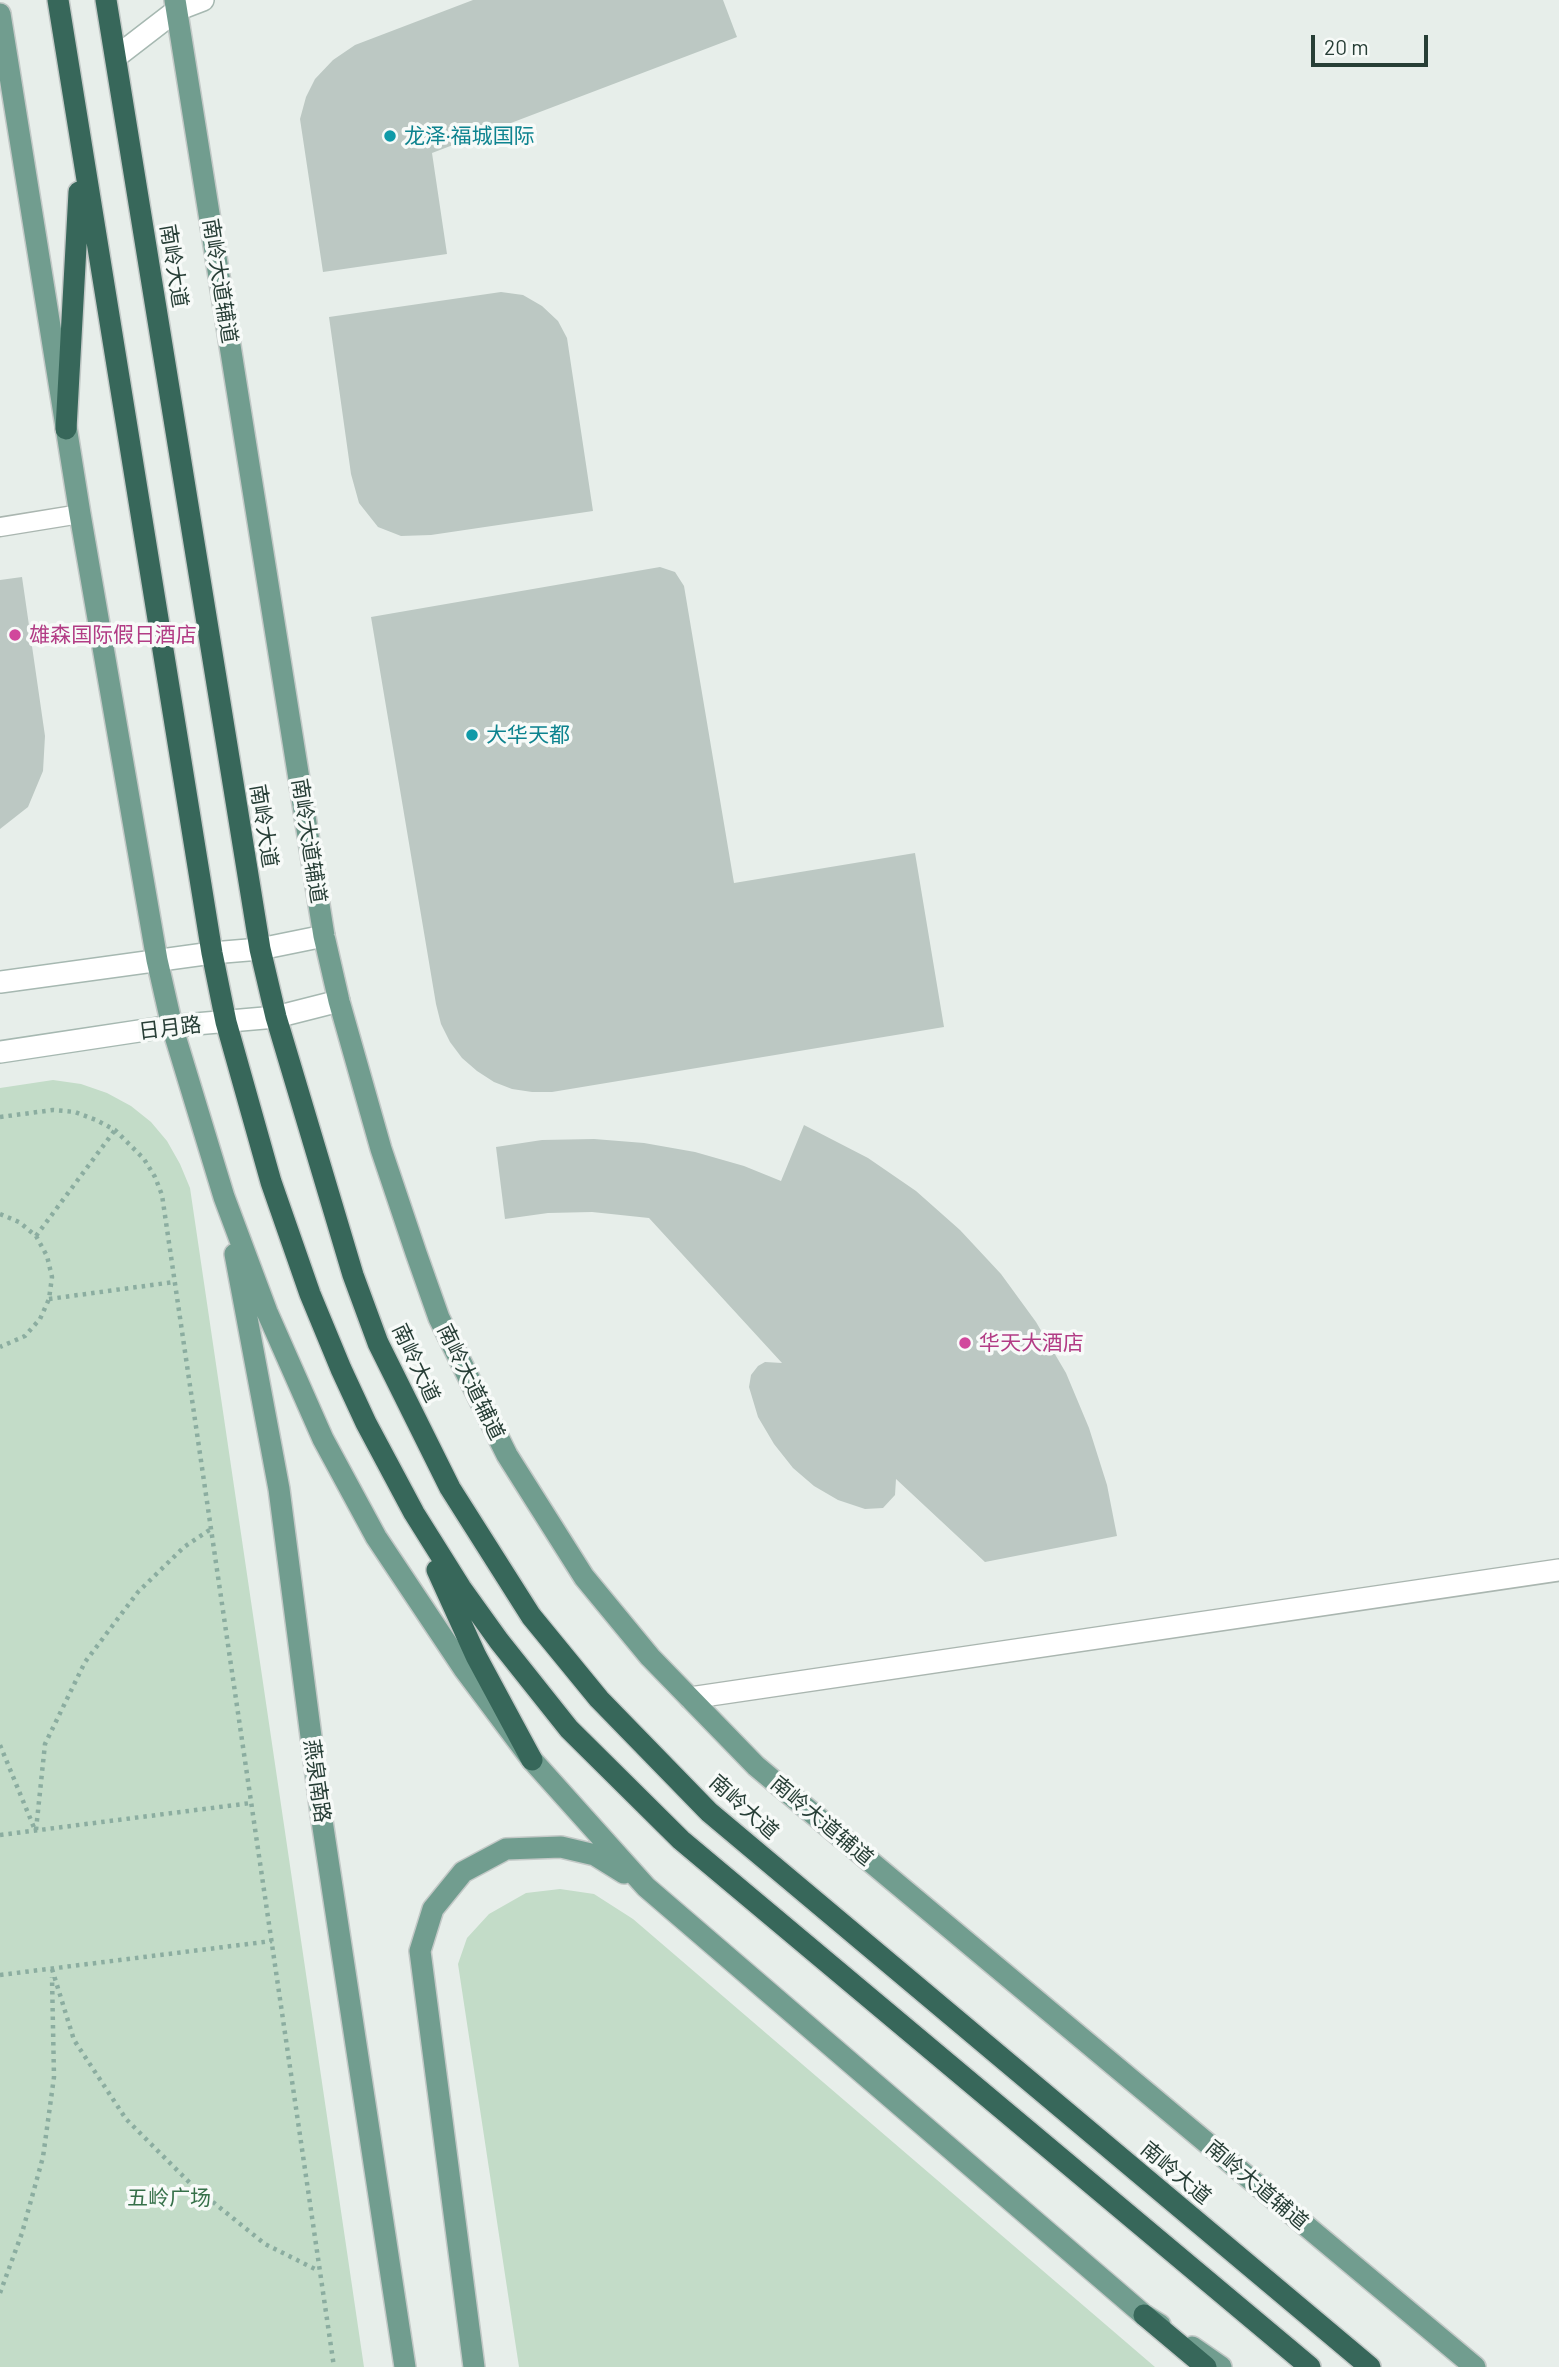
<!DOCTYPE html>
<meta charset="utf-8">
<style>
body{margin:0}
#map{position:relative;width:1559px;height:2367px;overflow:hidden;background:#e7eeea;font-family:Barlow,sans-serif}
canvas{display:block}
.scale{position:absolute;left:1311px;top:35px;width:117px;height:32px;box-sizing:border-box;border:4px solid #273e36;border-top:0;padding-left:9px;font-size:21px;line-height:24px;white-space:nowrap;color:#273e36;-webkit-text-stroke:5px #f7faf8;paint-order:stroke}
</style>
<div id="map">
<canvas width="1559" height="2367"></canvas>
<div class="scale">20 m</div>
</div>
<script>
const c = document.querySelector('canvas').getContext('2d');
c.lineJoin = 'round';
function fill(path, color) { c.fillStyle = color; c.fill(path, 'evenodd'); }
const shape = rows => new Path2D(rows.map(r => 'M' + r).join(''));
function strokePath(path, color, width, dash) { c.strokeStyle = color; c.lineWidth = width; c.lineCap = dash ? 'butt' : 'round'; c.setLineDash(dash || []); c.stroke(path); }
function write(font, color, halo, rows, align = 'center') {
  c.font = font + ' Barlow,"Noto Sans SC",sans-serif'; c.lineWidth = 7; c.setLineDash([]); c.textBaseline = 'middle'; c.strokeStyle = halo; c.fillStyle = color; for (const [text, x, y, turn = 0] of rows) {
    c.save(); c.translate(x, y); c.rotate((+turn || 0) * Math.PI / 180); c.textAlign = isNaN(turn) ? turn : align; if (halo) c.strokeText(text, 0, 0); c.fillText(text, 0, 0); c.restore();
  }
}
fill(shape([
 [53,1080,81,1084,107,1093,131,1106,151,1122,167,1141,180,1164,190,1188,364,2367,0,2367,0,1088],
 [560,1889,594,1894,633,1919,1155,2367,519,2367,458,1964,467,1938,489,1914,526,1893]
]), '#c3dcc8');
fill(shape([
 [473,0,723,0,737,37,432,153,447,254,323,272,300,119,306,97,315,79,333,60,355,45],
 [501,292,523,295,542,306,558,321,567,338,593,511,431,535,401,536,378,527,359,503,351,474,329,317],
 [660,567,675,572,684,586,734,883,915,853,944,1027,552,1092,532,1092,512,1089,494,1082,477,1071,462,1058,450,1042,441,1024,436,1004,371,617],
 [22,577,45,736,43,771,28,807,0,829,0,580],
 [804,1125,868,1158,916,1191,960,1230,1001,1274,1036,1322,1066,1373,1089,1428,1107,1485,1117,1536,985,1562,896,1479,895,1495,883,1508,865,1509,838,1500,814,1486,793,1468,774,1444,758,1417,749,1387,751,1375,758,1366,765,1362,782,1363,649,1218,592,1212,548,1213,505,1219,496,1147,542,1140,594,1139,644,1143,695,1152,744,1166,781,1181]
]), '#bcc8c3');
const lane = shape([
 [0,527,80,514]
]);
const street = shape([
 [690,1698,1559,1570]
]);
const secondary = shape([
 [116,57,177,10,203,0],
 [0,982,212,953,260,949,324,936],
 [0,1052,172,1026,276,1017,339,1001]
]);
const primary = shape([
 [175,0,324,936,339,1001,381,1149,416,1253,439,1318,507,1455,584,1577,650,1657,756,1766,1475,2367],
 [0,14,80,514,157,960,172,1026,224,1197,267,1312,323,1439,376,1537,464,1669,532,1760,646,1887,1144,2315,1160,2325],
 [235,1254,279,1489,321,1814,405,2367],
 [1192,2347,1221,2367],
 [474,2367,420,1951,433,1909,463,1872,506,1849,561,1847,595,1855,624,1873]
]);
const highway = shape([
 [58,0,212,953,226,1022,271,1182,310,1294,341,1369,366,1423,414,1513,461,1588,499,1641,569,1729,681,1840,1310,2367],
 [106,0,260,949,276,1017,353,1275,378,1343,450,1488,531,1616,599,1699,709,1812,1370,2367],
 [66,429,79,192],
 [437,1570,476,1656,532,1760],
 [1144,2315,1206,2367]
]);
strokePath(lane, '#aab6b0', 21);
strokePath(street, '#aab6b0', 24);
strokePath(secondary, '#a6b8b1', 24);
strokePath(primary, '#c3c9c7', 24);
strokePath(highway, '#c3c9c7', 24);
strokePath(shape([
 [0,1117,53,1110,75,1112,96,1120,115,1130,144,1159,155,1177,162,1195,334,2367],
 [0,1214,19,1222,36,1236,47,1256,52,1277,49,1299,40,1319,25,1336,0,1347],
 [36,1236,115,1130],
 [49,1299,174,1282],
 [0,1745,35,1830],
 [36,1830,45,1744,85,1662,138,1592,184,1547,211,1529],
 [0,1835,251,1803],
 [52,1969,74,2040,126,2119,193,2186,265,2244,319,2271],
 [0,1975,272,1941],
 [0,2293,22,2233,43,2157,54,2077,52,1977]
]), '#8bada0', 4.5, [3.5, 5]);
strokePath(lane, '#fff', 18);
strokePath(street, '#fff', 21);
strokePath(secondary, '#fff', 21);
strokePath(primary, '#719d8f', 21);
strokePath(highway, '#37675a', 21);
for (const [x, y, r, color] of [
 [390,136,7,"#0f9aa8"],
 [15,635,7,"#d1479c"],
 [472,735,7,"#0f9aa8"],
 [965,1343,7,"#d1479c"]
]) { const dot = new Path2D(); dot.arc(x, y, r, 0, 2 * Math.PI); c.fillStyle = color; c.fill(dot); strokePath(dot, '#f7faf8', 2.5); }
write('21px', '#0d838f', '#f7faf8', [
 ["龙泽·福城国际",404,136],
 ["大华天都",486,735]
], 'left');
write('21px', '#273e36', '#f7faf8', [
 ["南岭大道",174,266,81],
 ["南岭大道辅道",220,281,81],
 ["南岭大道",264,826,81],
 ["南岭大道辅道",309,841,81],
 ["日月路",170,1028,-7],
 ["南岭大道",416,1363,65],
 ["南岭大道辅道",471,1382,64],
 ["燕泉南路",317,1781,82],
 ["南岭大道",744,1807,42],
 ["南岭大道辅道",822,1821,40],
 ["南岭大道",1176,2173,40],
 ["南岭大道辅道",1257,2185,40]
]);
write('21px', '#b23c85', '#f7faf8', [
 ["雄森国际假日酒店",29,635],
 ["华天大酒店",979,1343]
], 'left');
write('21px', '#367049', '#f7faf8', [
 ["五岭广场",169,2198]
]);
</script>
